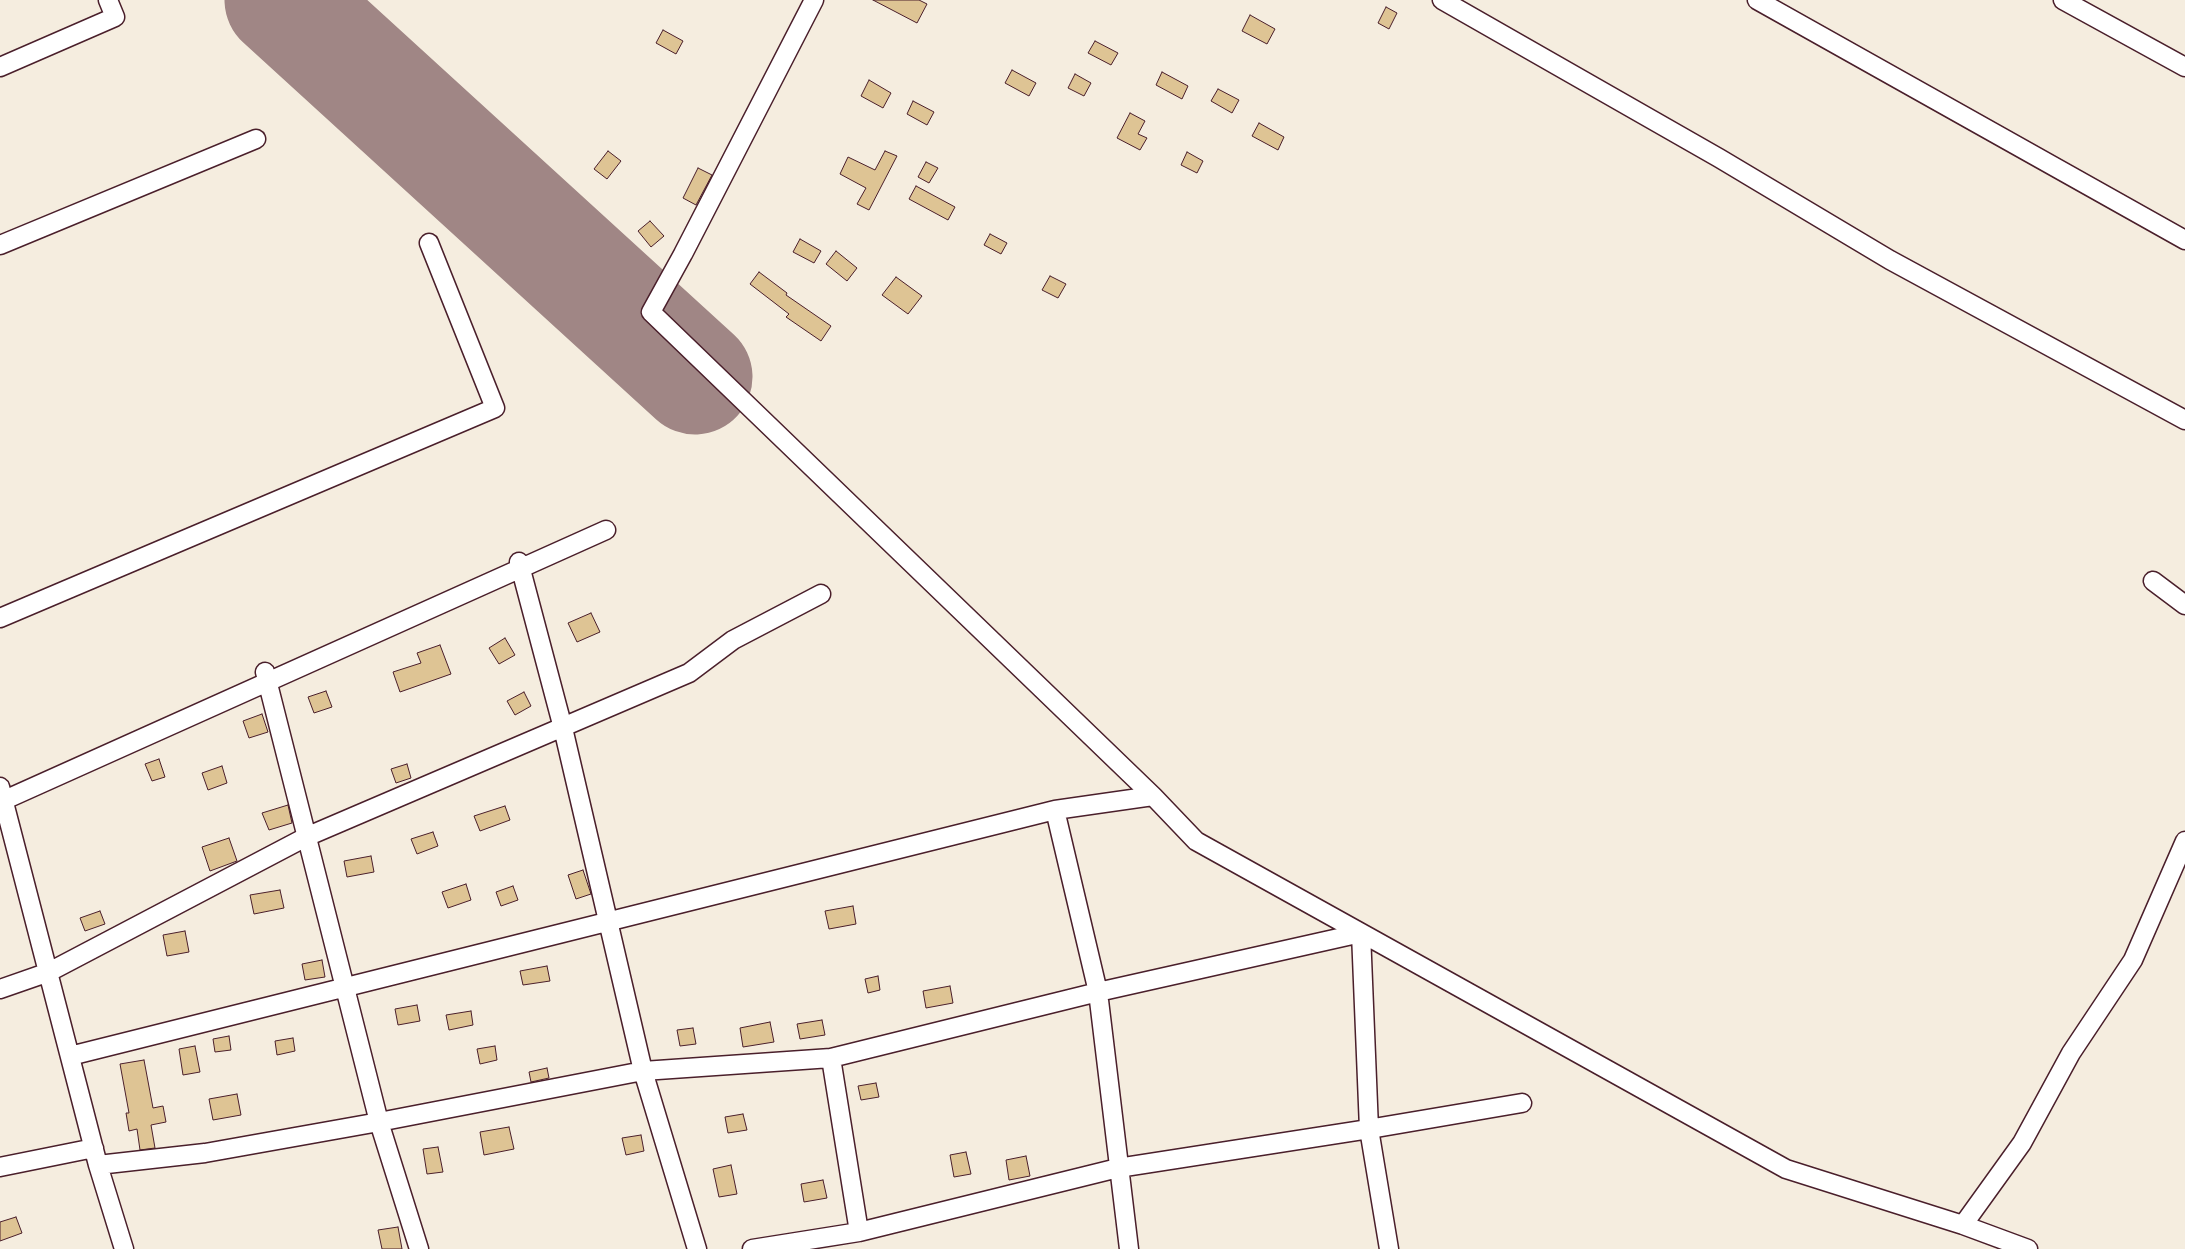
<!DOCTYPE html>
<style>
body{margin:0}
canvas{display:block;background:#f5eddf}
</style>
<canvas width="2185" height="1249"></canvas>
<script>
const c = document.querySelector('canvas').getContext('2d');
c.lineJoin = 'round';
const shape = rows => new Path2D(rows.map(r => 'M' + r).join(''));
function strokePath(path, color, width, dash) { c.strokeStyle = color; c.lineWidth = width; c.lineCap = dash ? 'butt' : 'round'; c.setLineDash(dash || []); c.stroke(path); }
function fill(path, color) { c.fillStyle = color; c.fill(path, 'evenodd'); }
strokePath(shape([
 [282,0,695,377]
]), '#a08685', 115);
const building = shape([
 [873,0,919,0,927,4,917,23,873,0],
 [1386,7,1397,13,1389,29,1378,23,1386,7],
 [1250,15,1275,29,1267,44,1242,31,1250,15],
 [663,30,683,41,676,54,656,43,663,30],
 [1095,41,1118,53,1111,65,1088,53,1095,41],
 [1012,70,1036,83,1029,96,1005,83,1012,70],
 [1162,72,1188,86,1182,99,1156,85,1162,72],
 [1075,74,1091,83,1084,96,1068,88,1075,74],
 [869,80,891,93,883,108,861,96,869,80],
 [1218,89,1239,100,1232,113,1211,101,1218,89],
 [913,101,934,112,927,125,907,114,913,101],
 [1130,113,1145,121,1138,134,1147,138,1140,150,1117,138,1130,113],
 [1259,123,1284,137,1278,150,1252,136,1259,123],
 [608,151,621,161,607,179,594,169,608,151],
 [885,151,897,156,869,210,857,204,866,188,840,174,848,157,875,170,885,151],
 [1187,152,1203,161,1197,173,1181,165,1187,152],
 [926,162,938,168,929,183,918,177,926,162],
 [698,168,712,175,696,205,683,198,698,168],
 [916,186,955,207,948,220,909,199,916,186],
 [650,221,664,236,651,247,638,231,650,221],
 [990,234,1007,243,1001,254,984,245,990,234],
 [800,239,821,251,814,263,793,252,800,239],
 [836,251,857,268,847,281,826,264,836,251],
 [759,272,787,293,786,295,831,326,821,341,786,317,789,314,750,284,759,272],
 [1050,276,1066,284,1058,298,1042,290,1050,276],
 [896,277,922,296,908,314,882,295,896,277],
 [591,613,600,632,577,642,568,623,591,613],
 [505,638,515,655,499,664,489,648,505,638],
 [440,645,451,674,400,692,393,672,421,663,417,653,440,645],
 [326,691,332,707,314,713,308,697,326,691],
 [524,692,531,706,515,715,507,701,524,692],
 [262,714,268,732,249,738,243,721,262,714],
 [159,759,165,777,152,781,145,764,159,759],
 [407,764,411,778,396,783,391,769,407,764],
 [222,766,227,783,208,790,202,773,222,766],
 [288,805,292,823,269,830,262,813,288,805],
 [505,806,510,820,480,831,474,816,505,806],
 [433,832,438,846,417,854,411,839,433,832],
 [229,838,237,861,210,871,202,847,229,838],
 [371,856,374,872,347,877,344,861,371,856],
 [583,870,591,894,576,899,568,875,583,870],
 [466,884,471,900,448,908,442,892,466,884],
 [513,886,518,900,501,906,496,892,513,886],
 [280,890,284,908,254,914,250,895,280,890],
 [853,906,856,924,829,929,825,911,853,906],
 [100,911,105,924,85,931,80,918,100,911],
 [185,931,189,952,167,956,163,935,185,931],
 [322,960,325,977,305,980,302,964,322,960],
 [547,966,550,981,523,985,520,971,547,966],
 [878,976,880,990,868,993,865,979,878,976],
 [950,986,953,1003,926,1008,923,991,950,986],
 [417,1005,420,1021,398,1025,395,1009,417,1005],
 [471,1011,473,1025,449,1030,446,1015,471,1011],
 [822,1020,825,1035,800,1039,797,1024,822,1020],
 [770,1022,774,1042,743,1047,740,1028,770,1022],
 [693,1028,696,1044,680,1046,677,1030,693,1028],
 [229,1036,231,1050,215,1052,213,1039,229,1036],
 [293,1038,295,1051,277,1055,275,1041,293,1038],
 [195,1046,200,1072,183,1075,179,1049,195,1046],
 [495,1046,497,1060,480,1064,477,1049,495,1046],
 [144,1060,153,1108,163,1106,166,1122,151,1125,155,1148,140,1150,137,1129,129,1131,126,1113,129,1113,120,1064,144,1060],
 [547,1068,549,1078,531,1082,529,1072,547,1068],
 [876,1083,879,1097,861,1100,858,1086,876,1083],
 [237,1094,241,1115,213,1120,209,1099,237,1094],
 [743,1114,747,1130,728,1133,725,1117,743,1114],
 [509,1127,514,1149,484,1155,480,1132,509,1127],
 [641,1135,644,1151,626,1155,622,1138,641,1135],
 [438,1147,443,1172,427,1174,423,1149,438,1147],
 [966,1152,971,1174,954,1177,950,1155,966,1152],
 [1026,1156,1030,1176,1009,1180,1006,1160,1026,1156],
 [731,1165,737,1194,719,1197,713,1169,731,1165],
 [823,1180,827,1198,804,1202,801,1184,823,1180],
 [16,1217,22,1233,0,1241,0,1222,16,1217],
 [398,1227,402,1249,382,1249,378,1230,398,1227]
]);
fill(building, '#dec494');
strokePath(building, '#4a1f2b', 1);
const minor = shape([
 [814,0,683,254,651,312,1153,796,1196,841,1786,1169,1963,1225,2028,1249],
 [1442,0,1719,158,1890,260,2185,420],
 [1757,0,2185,240],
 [2063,0,2185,67],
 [0,67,115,17,108,0],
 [0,245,256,139],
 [519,562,563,728,643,1071,697,1249],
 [2153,581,2185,605],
 [0,618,495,408,429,243],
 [265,672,379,1122,419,1249],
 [0,787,98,1165,124,1249],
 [0,802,606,530],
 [0,989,49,972,306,837,689,673,733,640,821,594],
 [70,1056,1055,810],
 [831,1058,859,1232],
 [98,1165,205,1153,379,1122,643,1071,831,1058,1098,992,1361,933,1369,1129,1389,1249],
 [0,1167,94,1148],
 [1963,1225,2022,1143,2071,1053,2133,960,2185,841],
 [752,1249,859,1232,1118,1168,1369,1129,1522,1103],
 [1129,1249,1098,992,1055,810,1153,796]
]);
strokePath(minor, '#4a1f2b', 21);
strokePath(minor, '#fff', 18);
</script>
